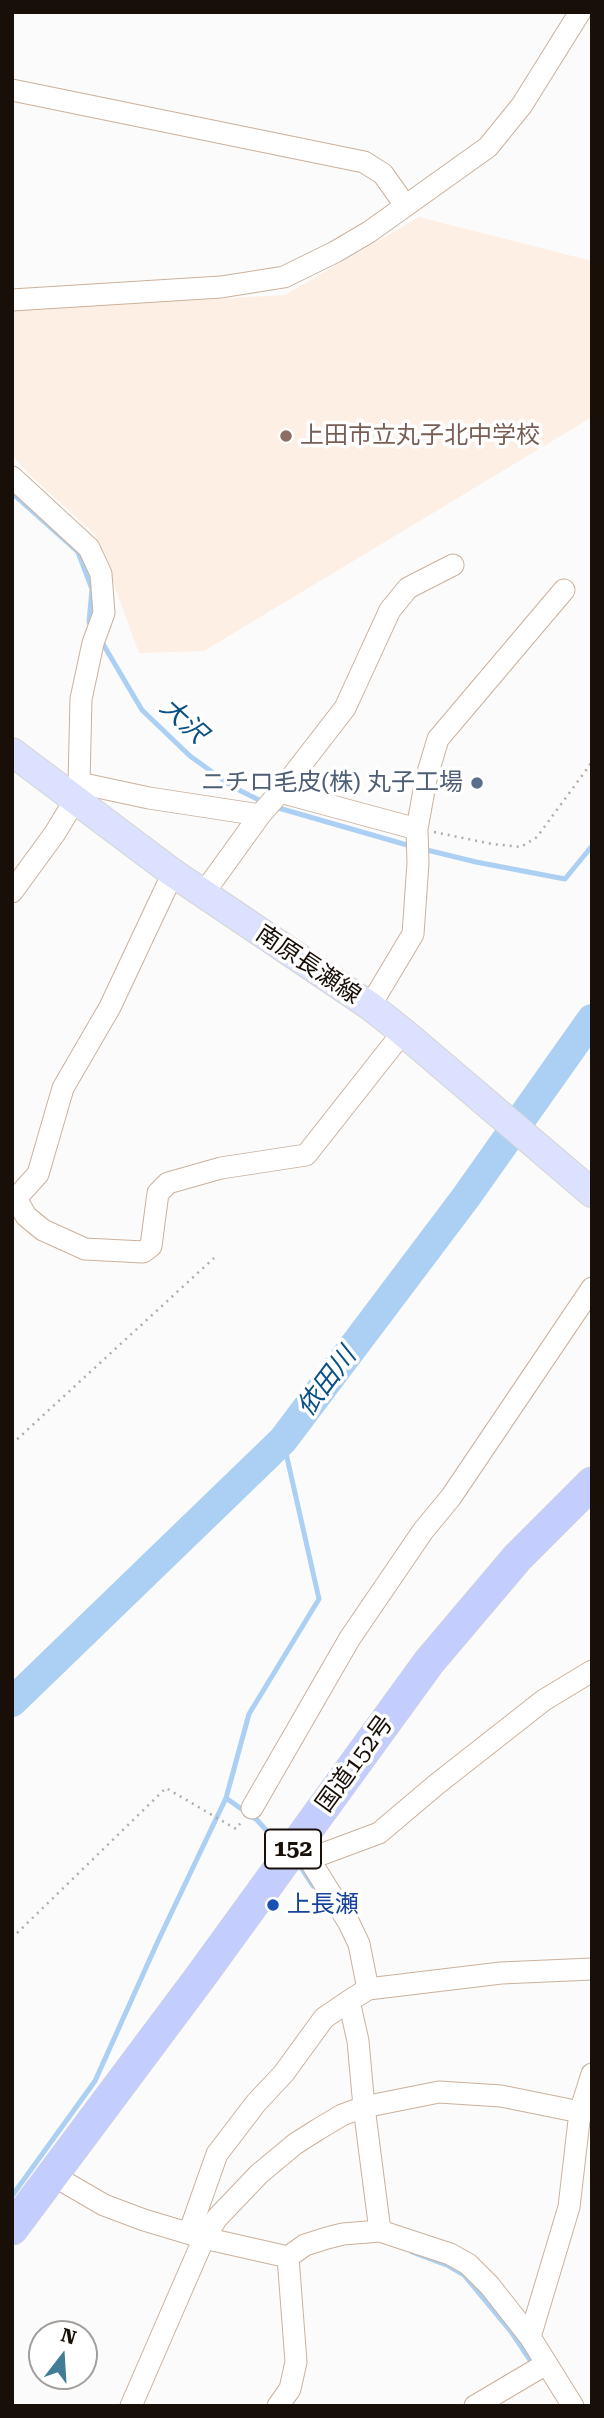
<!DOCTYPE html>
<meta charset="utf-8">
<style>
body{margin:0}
#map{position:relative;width:604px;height:2418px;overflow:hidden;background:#fbfbfb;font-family:"Roboto Serif",serif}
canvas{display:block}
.frame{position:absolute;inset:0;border:14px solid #180f08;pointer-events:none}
.north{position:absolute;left:28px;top:2320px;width:70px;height:70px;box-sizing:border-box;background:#fff;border:2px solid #a39f9c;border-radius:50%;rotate:17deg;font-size:19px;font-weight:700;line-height:28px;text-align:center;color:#180f08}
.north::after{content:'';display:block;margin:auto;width:24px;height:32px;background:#417e95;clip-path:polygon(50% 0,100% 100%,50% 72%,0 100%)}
</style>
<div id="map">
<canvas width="604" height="2418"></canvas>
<div class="frame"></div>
<div class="north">N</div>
</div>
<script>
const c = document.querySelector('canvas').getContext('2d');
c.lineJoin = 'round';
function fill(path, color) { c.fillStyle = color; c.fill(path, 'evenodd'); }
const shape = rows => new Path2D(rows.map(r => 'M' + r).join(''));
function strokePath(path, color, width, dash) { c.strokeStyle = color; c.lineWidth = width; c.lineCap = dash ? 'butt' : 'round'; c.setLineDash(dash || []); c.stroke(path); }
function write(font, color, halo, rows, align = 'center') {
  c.font = font + ' "Roboto Serif","Noto Sans JP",serif'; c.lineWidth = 7; c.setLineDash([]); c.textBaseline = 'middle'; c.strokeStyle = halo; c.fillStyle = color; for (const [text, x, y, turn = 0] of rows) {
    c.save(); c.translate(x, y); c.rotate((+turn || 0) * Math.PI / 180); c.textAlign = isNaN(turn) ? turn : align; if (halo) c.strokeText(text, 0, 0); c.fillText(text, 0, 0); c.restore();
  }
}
fill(shape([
 [419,217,592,261,592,417,204,651,139,653,95,534,33,478,12,455,12,310,285,295]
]), '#fdefe4');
strokePath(shape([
 [12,493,78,552,92,589,89,622,93,628],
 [100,639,142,710,190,756,233,787,263,802],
 [275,807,414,847],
 [423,849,476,862,565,879,592,846],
 [226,1798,257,1820,279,1844],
 [302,1869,313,1886],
 [12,2196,95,2081,158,1941,226,1798,249,1714,319,1599,283,1440],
 [412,2252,449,2266,464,2275,512,2333,534,2366]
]), '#abd0f3', 5);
strokePath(shape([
 [12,1702,283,1440,466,1197,592,1019]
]), '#abd0f3', 30);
const minor = shape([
 [12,90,364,162,383,174,405,205],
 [12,300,221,287,284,277,335,252,369,232,488,147,522,105,580,12],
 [12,477,89,548,101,574,104,613,93,643,81,699,79,783,75,800,55,833,12,892],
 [79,783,149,798,260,815],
 [280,792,345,708,390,610,408,588,453,565],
 [203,894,260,815,280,792,417,829],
 [370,1006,413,934,418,863,417,829,426,779,438,739,564,590],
 [19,1195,18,1202,26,1216,43,1230,85,1249,143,1252,151,1246,158,1193,168,1183,221,1168,306,1155,403,1032],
 [12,1198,19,1195,38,1174,63,1088,110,1007,173,873],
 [252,1808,350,1638,423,1531,451,1497,592,1288],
 [299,1850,309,1859,349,1923,359,1944,368,1989],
 [309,1859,379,1833,437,1784,544,1700,592,1671],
 [54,2176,104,2205,144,2220,204,2238,288,2257,305,2245,327,2238,343,2234,380,2231,450,2254,468,2264,490,2286,530,2337,573,2406],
 [380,2231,364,2107,358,2041,349,2001,368,1989,501,1973,592,1969],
 [189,2233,217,2154,256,2103,284,2073,324,2018,349,2001],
 [530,2337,569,2207,580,2112,592,2074],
 [131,2406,204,2238,217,2218,259,2174,295,2144,317,2130,342,2115,364,2107,439,2092,501,2096,580,2112,592,2111],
 [278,2406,290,2389,296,2362,288,2257],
 [475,2406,546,2364]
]);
const major = shape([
 [12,752,173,873,370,1006,403,1032,592,1193]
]);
const highway = shape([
 [12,2229,201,1976,429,1662,517,1558,592,1483]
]);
strokePath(minor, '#cbb19c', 23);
strokePath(major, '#d5d4d3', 30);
strokePath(highway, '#d5d4d3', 33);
strokePath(shape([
 [434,832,492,844,521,847,537,837,592,762],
 [12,1444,214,1258],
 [12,1938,166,1788,236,1829,242,1821]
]), '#b0adab', 2.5, [2, 5]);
strokePath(minor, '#fff', 21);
strokePath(major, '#dbe1fe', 28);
strokePath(highway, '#c3cdfe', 32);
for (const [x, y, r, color] of [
 [286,436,7,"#8d6e63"],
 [477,783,7,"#5c6f8a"],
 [273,1905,7,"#1a4fb4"]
]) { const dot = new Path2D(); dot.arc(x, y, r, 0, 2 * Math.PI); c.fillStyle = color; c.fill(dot); strokePath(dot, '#fff', 2.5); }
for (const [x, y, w] of [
 [293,1849,56]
]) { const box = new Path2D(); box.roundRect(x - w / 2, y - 19.5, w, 39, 5); c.fillStyle = '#fff'; c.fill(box); strokePath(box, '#180f08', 2); }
write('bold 23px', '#180f08', null, [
 ["152",293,1849]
]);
write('24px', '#785e54', '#fff', [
 ["上田市立丸子北中学校",300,436]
], 'left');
write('24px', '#4e5e75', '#fff', [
 ["ニチロ毛皮(株) 丸子工場",463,783]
], 'right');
write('24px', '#180f08', '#fff', [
 ["南原長瀬線",308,965,34],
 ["国道152号",355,1764,-54]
]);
write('24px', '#164399', '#fff', [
 ["上長瀬",287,1905]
], 'left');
write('italic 26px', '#095084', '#fff', [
 ["大沢",183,721,43],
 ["依田川",327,1382,-53]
]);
</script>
